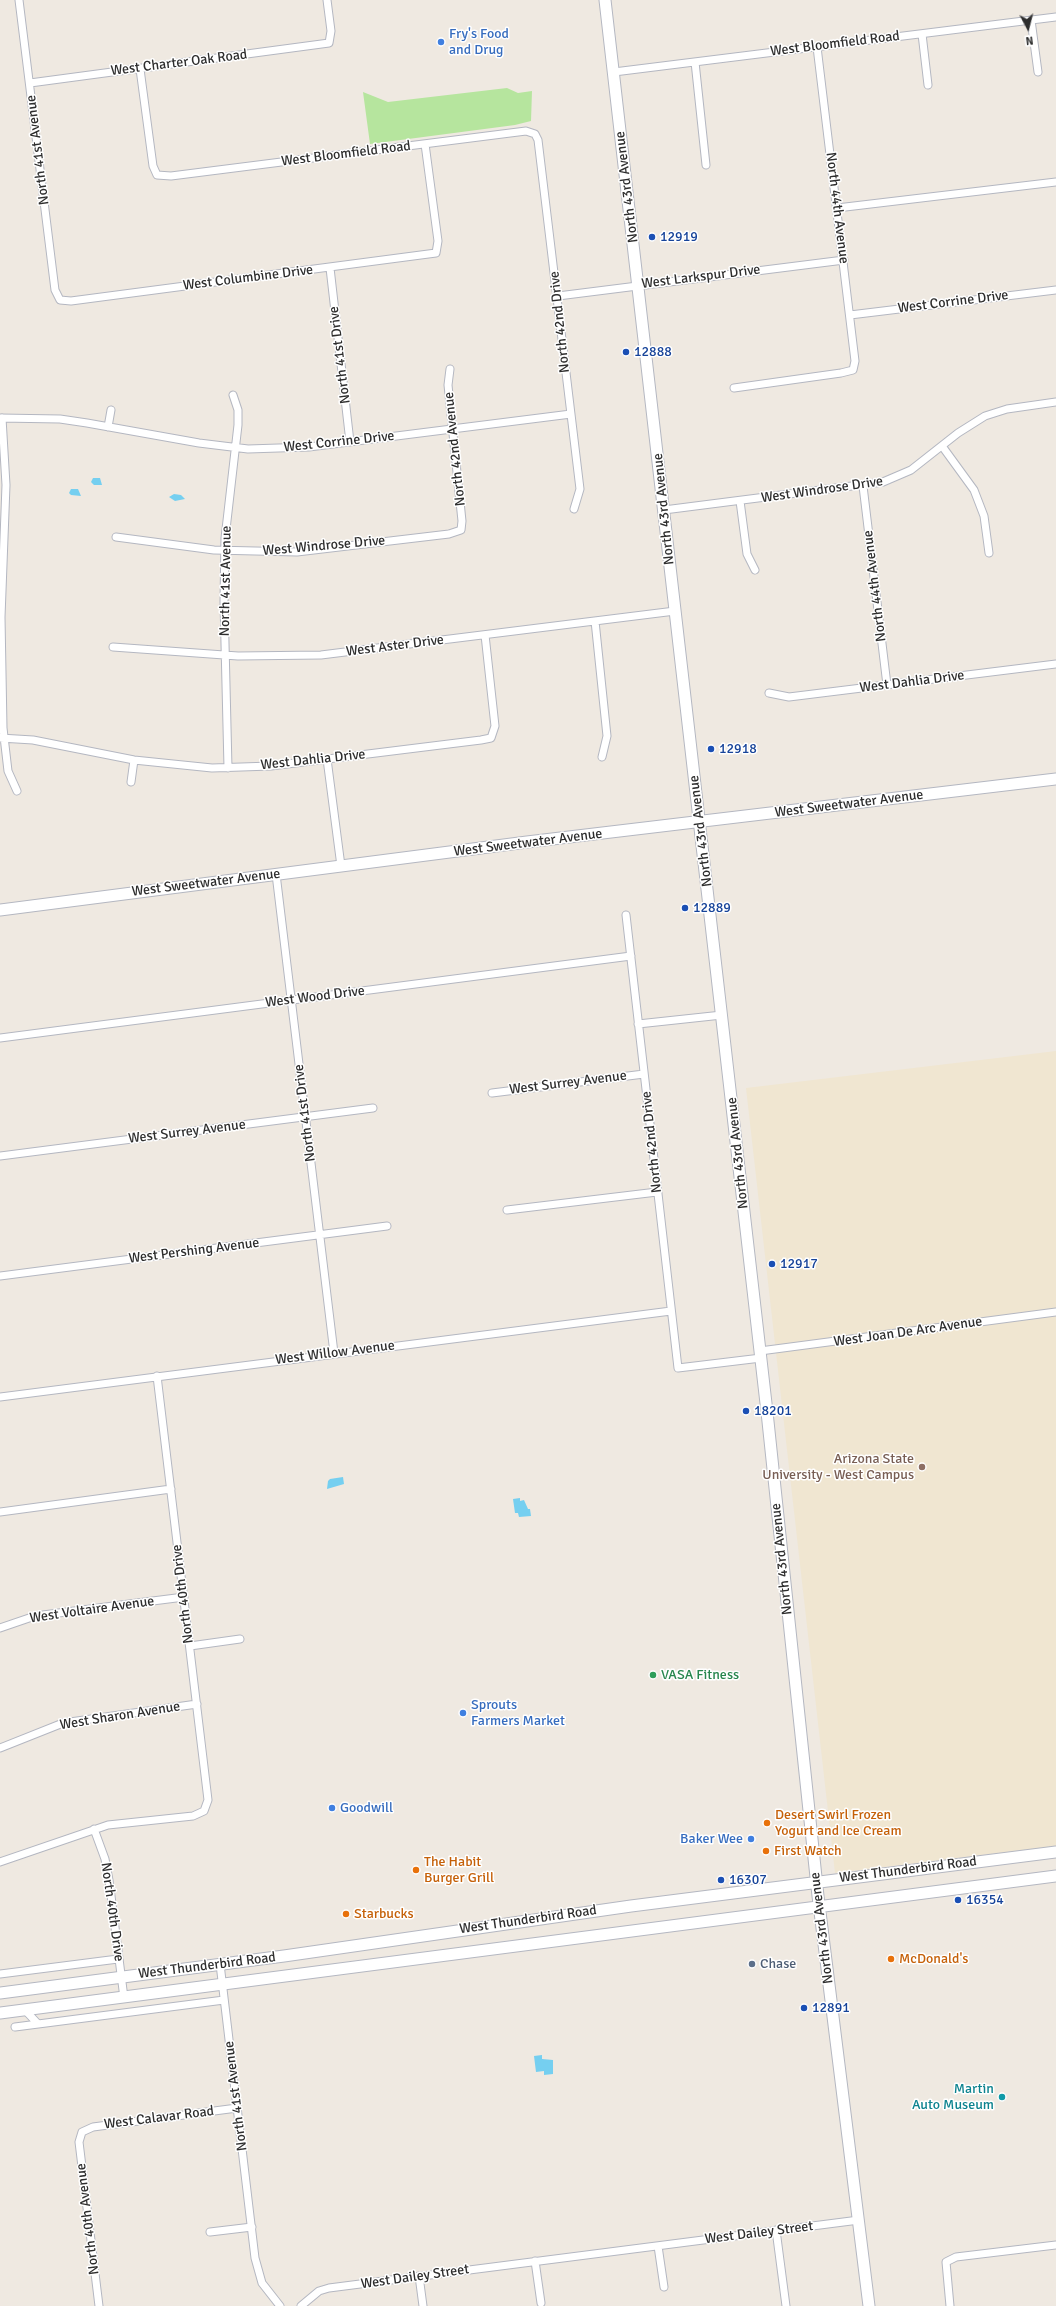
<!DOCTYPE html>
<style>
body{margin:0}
#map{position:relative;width:1056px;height:2306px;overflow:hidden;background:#efe9e1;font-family:Signika,sans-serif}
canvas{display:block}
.north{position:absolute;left:1008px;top:8px;width:40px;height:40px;-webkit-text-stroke:3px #fff;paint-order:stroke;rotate:173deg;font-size:11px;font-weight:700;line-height:16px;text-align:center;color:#2e2e2e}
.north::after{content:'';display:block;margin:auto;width:14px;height:18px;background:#2e2e2e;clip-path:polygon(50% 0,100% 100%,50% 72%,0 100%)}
</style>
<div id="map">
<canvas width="1056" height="2306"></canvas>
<div class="north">N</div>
</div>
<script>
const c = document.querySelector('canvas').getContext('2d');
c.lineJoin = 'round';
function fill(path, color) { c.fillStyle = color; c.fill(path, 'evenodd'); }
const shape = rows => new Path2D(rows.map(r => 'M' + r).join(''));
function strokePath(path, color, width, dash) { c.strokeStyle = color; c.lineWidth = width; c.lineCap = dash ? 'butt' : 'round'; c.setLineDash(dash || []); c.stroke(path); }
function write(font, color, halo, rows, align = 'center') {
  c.font = font + ' Signika,sans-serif'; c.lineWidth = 3; c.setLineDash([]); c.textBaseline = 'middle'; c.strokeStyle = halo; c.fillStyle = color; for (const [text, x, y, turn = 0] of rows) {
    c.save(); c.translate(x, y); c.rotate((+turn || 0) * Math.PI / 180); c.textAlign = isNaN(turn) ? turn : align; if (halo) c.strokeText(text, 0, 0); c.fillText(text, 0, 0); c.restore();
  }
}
fill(shape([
 [1056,1051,1056,1846,835,1873,746,1088]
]), '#f0e6d1');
fill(shape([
 [507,88,518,93,532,91,531,121,515,125,370,144,363,92,388,102]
]), '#b6e59e');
fill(shape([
 [93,478,100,478,102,485,94,485,91,482],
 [71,489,78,489,81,496,71,495,69,493],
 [174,494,181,495,185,499,175,501,169,497],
 [343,1477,344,1484,327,1489,328,1481,330,1479],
 [520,1498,520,1501,524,1500,528,1509,530,1509,531,1516,519,1517,518,1513,515,1513,513,1499],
 [542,2055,542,2059,553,2060,553,2074,544,2075,544,2071,536,2072,534,2056]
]), '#75cff0');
const street = shape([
 [19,0,55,290,60,300,71,301,436,253,438,241,425,144],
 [1031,20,1038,72],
 [922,34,928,85],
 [695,62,706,165],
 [140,69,153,166,157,175,171,176,526,131,535,134,538,140,580,489,574,509],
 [614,72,1056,17],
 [30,83,329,43,331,31,327,0],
 [837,208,1056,182],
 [330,268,350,442],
 [558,296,844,260],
 [850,315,1056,290],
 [734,388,841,373,853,370,855,361,817,47],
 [0,418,60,419,87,423,199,443,248,449,309,447,571,414],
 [2,418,6,485,1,617,3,728,8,771,17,791],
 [108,427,111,410],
 [942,446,974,490,984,516,989,553],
 [863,486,887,685],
 [740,501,747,554,755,570],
 [664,510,883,482,911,470,958,433,985,416,1007,409,1056,402],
 [116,537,214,550,297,552,449,534,461,530,462,521,448,385,450,369],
 [595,621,607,736,602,757],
 [113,647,238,656,321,655,675,611],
 [769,693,789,697,1056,664],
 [0,738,33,740,134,760,212,768,271,766,481,740,491,738,495,726,485,635],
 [327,759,341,866],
 [228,768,224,602,225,538,238,425,238,410,233,395],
 [131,782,134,760],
 [276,874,334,1353],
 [626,915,678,1368,761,1358],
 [638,1024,722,1015],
 [0,1038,631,956],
 [492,1093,644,1074],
 [0,1156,373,1108],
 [507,1210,657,1192],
 [0,1276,387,1226],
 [760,1351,1056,1312],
 [0,1397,671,1311],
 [0,1512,171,1489],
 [0,1628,35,1616,184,1597],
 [190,1646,240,1639],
 [0,1748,63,1723,197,1704],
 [94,1829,105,1859,109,1880,124,1998],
 [0,1862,108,1825,193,1816,204,1811,208,1800,157,1376],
 [220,1964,255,2258,262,2283,280,2306],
 [0,1974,118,1959],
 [25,2010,38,2024],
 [15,2027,224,2000],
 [776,2230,786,2306],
 [210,2232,252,2227],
 [658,2246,664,2287],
 [535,2261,541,2303],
 [419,2276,423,2306],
 [99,2306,79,2142,82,2132,93,2127,237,2108],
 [301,2306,319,2291,329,2288,859,2220],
 [950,2306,946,2262,956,2257,1056,2245]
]);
const secondary = shape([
 [605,0,767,1412,818,1896,869,2306],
 [0,910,527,842,1056,779],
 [0,1993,284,1956,631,1906,1056,1852],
 [0,2013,1056,1876]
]);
strokePath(street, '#b4b7c1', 9);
strokePath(secondary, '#b4b7c1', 13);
strokePath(street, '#fff', 7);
strokePath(secondary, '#fff', 11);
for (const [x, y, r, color] of [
 [441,42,4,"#3f7fe0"],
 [652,237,4,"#1a4fb4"],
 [626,352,4,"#1a4fb4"],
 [711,749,4,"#1a4fb4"],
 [685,908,4,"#1a4fb4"],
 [772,1264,4,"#1a4fb4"],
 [746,1411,4,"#1a4fb4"],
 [922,1467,4,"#8d6e63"],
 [653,1675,4,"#2e9e5b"],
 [463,1713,4,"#3f7fe0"],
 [332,1808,4,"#3f7fe0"],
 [767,1823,4,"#e8710a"],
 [751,1839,4,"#3f7fe0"],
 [766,1851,4,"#e8710a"],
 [416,1870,4,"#e8710a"],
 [721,1880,4,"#1a4fb4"],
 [958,1900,4,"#1a4fb4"],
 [346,1914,4,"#e8710a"],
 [891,1959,4,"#e8710a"],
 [752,1964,4,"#5c6f8a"],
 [804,2008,4,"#1a4fb4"],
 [1002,2097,4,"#0f9aa8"]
]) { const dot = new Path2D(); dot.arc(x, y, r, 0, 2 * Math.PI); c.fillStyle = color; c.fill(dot); strokePath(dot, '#fff', 1.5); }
write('14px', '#366cbe', '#fff', [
 ["Fry's Food",449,34],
 ["and Drug",449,50],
 ["Sprouts",471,1705],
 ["Farmers Market",471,1721],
 ["Goodwill",340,1808],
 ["Baker Wee",743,1839,"right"]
], 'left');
write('14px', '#2e2e2e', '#fff', [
 ["West Bloomfield Road",835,44,-7],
 ["West Charter Oak Road",179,63,-7],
 ["North 41st Avenue",38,150,-97],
 ["West Bloomfield Road",346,154,-7],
 ["North 43rd Avenue",627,187,-97],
 ["North 44th Avenue",837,208,83],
 ["West Larkspur Drive",701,277,-7],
 ["West Columbine Drive",248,278,-7],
 ["West Corrine Drive",953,302,-7],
 ["North 42nd Drive",560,322,-96],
 ["North 41st Drive",340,355,-97],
 ["West Corrine Drive",339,442,-6],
 ["North 42nd Avenue",455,449,-96],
 ["West Windrose Drive",822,490,-8],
 ["North 43rd Avenue",664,509,-96],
 ["West Windrose Drive",324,546,-5],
 ["North 41st Avenue",226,581,-89],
 ["North 44th Avenue",875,586,-97],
 ["West Aster Drive",395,646,-7],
 ["West Dahlia Drive",912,682,-7],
 ["West Dahlia Drive",313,760,-6],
 ["West Sweetwater Avenue",849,804,-7],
 ["North 43rd Avenue",701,831,-97],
 ["West Sweetwater Avenue",528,843,-7],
 ["West Sweetwater Avenue",206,883,-7],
 ["West Wood Drive",315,997,-7],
 ["West Surrey Avenue",568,1083,-7],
 ["North 41st Drive",305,1113,-97],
 ["West Surrey Avenue",187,1132,-7],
 ["North 42nd Drive",652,1142,-96],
 ["North 43rd Avenue",738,1153,-96],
 ["West Pershing Avenue",194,1251,-7],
 ["West Joan De Arc Avenue",908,1332,-8],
 ["West Willow Avenue",335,1353,-7],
 ["North 43rd Avenue",782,1559,-96],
 ["North 40th Drive",183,1594,-97],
 ["West Voltaire Avenue",92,1610,-8],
 ["West Sharon Avenue",120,1716,-9],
 ["West Thunderbird Road",908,1870,-7],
 ["North 40th Drive",112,1912,82],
 ["West Thunderbird Road",528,1920,-8],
 ["North 43rd Avenue",822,1928,-97],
 ["West Thunderbird Road",207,1966,-7],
 ["North 41st Avenue",236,2096,-97],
 ["West Calavar Road",159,2118,-7],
 ["North 40th Avenue",88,2219,-97],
 ["West Dailey Street",759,2233,-7],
 ["West Dailey Street",415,2277,-8]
]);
write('14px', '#164399', '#fff', [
 ["12919",660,237],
 ["12888",634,352],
 ["12918",719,749],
 ["12889",693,908],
 ["12917",780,1264],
 ["18201",754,1411],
 ["16307",729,1880],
 ["16354",966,1900],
 ["12891",812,2008]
], 'left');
write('14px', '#785e54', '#fff', [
 ["Arizona State",914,1459],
 ["University - West Campus",914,1475]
], 'right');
write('14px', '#27864d', '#fff', [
 ["VASA Fitness",661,1675]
], 'left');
write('14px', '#c56008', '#fff', [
 ["Desert Swirl Frozen",775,1815],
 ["Yogurt and Ice Cream",775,1831],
 ["First Watch",774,1851],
 ["The Habit",424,1862],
 ["Burger Grill",424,1878],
 ["Starbucks",354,1914],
 ["McDonald's",899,1959]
], 'left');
write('14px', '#4e5e75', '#fff', [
 ["Chase",760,1964]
], 'left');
write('14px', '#0d838f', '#fff', [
 ["Martin",994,2089],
 ["Auto Museum",994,2105]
], 'right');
</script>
